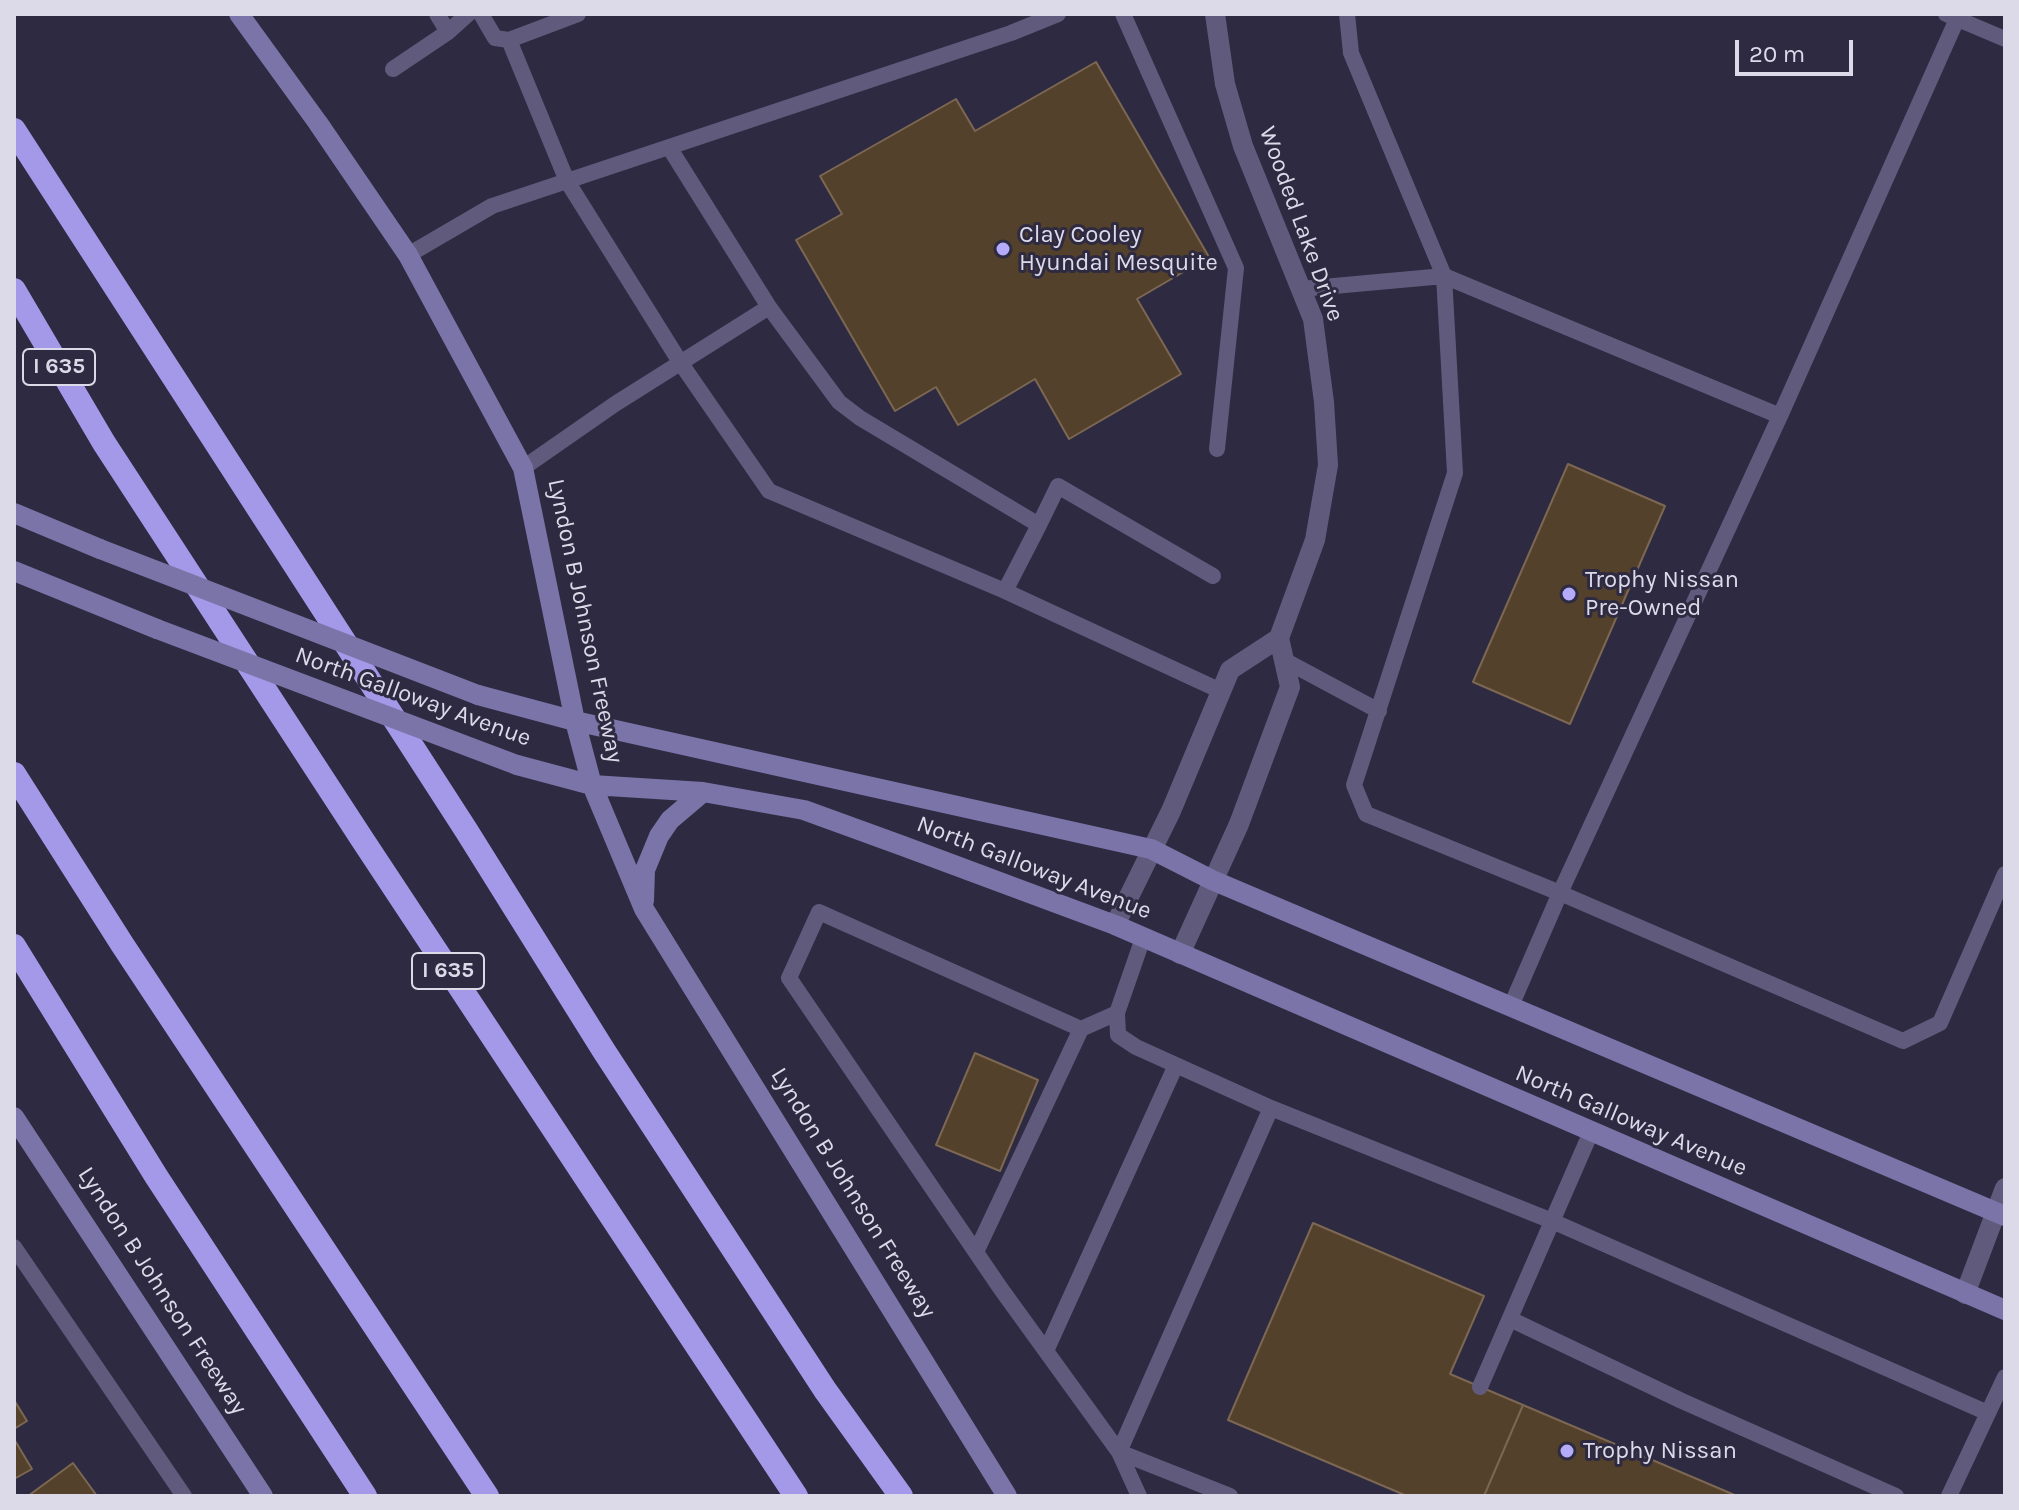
<!DOCTYPE html>
<style>
body{margin:0}
#map{position:relative;width:2019px;height:1510px;overflow:hidden;background:#2e2a41;font-family:Karla,sans-serif}
canvas{display:block}
.frame{position:absolute;inset:0;border:16px solid #dcdae9;pointer-events:none}
.scale{position:absolute;left:1735px;top:40px;width:118px;height:36px;box-sizing:border-box;border:4px solid #dcdae9;border-top:0;padding-left:10px;font-size:24px;line-height:28px;white-space:nowrap;color:#dcdae9;-webkit-text-stroke:6px #2e2a41;paint-order:stroke}
</style>
<div id="map">
<canvas width="2019" height="1510"></canvas>
<div class="frame"></div>
<div class="scale">20 m</div>
</div>
<script>
const c = document.querySelector('canvas').getContext('2d');
c.lineJoin = 'round';
function fill(path, color) { c.fillStyle = color; c.fill(path, 'evenodd'); }
const shape = rows => new Path2D(rows.map(r => 'M' + r).join(''));
function strokePath(path, color, width, dash) { c.strokeStyle = color; c.lineWidth = width; c.lineCap = dash ? 'butt' : 'round'; c.setLineDash(dash || []); c.stroke(path); }
function write(font, color, halo, rows, align = 'center') {
  c.font = font + ' Karla,sans-serif'; c.lineWidth = 6; c.setLineDash([]); c.textBaseline = 'middle'; c.strokeStyle = halo; c.fillStyle = color; for (const [text, x, y, turn = 0] of rows) {
    c.save(); c.translate(x, y); c.rotate((+turn || 0) * Math.PI / 180); c.textAlign = isNaN(turn) ? turn : align; if (halo) c.strokeText(text, 0, 0); c.fillText(text, 0, 0); c.restore();
  }
}
const building = shape([
 [1096,62,1209,257,1137,299,1181,374,1069,439,1035,379,958,425,936,387,895,411,796,240,842,214,820,176,956,99,975,131,1096,62],
 [1568,464,1665,506,1570,724,1473,682,1568,464],
 [975,1053,1038,1080,1000,1171,936,1145,975,1053],
 [1313,1223,1484,1296,1450,1374,1523,1405,1484,1496,1407,1496,1228,1420,1313,1223],
 [14,1400,27,1421,14,1429,14,1400],
 [1523,1405,1737,1496,1484,1496,1523,1405],
 [14,1439,32,1469,14,1479,14,1439],
 [73,1463,97,1496,28,1496,73,1463]
]);
fill(building, '#53412c');
strokePath(building, '#7c6852', 2);
strokePath(shape([
 [437,14,448,32],
 [481,14,495,38,509,40,578,14],
 [1123,14,1236,268,1217,449],
 [1347,14,1351,53,1444,276,1455,473,1354,785,1366,814,1560,893,1511,1006],
 [1946,14,2005,39],
 [509,40,567,181,680,362,769,491,1005,591],
 [393,69,448,32,468,14],
 [669,147,769,307],
 [408,255,492,206,1011,33,1058,14],
 [1301,289,1444,276,1780,416,1560,893,1903,1041,1940,1023,2005,874],
 [1780,416,1957,19],
 [523,468,615,404,769,307,839,402,860,418,1039,525,1005,591,1221,691],
 [1039,525,1058,486,1213,576],
 [1284,660,1379,711],
 [1117,1013,1081,1029,819,912,789,978,1001,1289,1119,1452,1230,1496],
 [1271,1108,1552,1221,1988,1413],
 [14,1247,184,1496],
 [976,1252,1081,1029],
 [1510,1319,1682,1401,1896,1496],
 [1046,1351,1176,1065],
 [1480,1387,1591,1132],
 [1139,1496,1119,1452,1271,1108,1136,1047,1118,1035,1117,1013,1143,938],
 [1949,1496,2005,1377]
]), '#605b7c', 16);
strokePath(shape([
 [1115,925,1171,811,1230,670,1279,638],
 [1180,954,1239,824,1290,687,1279,638,1315,540,1328,465,1324,402,1313,319,1243,146,1225,84,1215,14],
 [1965,1294,2005,1188]
]), '#605b7c', 20);
strokePath(shape([
 [239,14,318,123,408,255,523,468,575,721,592,785,644,909,1007,1496],
 [14,513,100,549],
 [14,571,157,629],
 [478,695,575,721,1151,849,1212,880,2005,1216],
 [517,765,592,785,703,792,804,810,903,846,1115,925,2005,1310],
 [644,901,645,870,659,836,670,820,703,792],
 [14,1117,263,1496]
]), '#7b74a8', 20);
strokePath(shape([
 [14,130,466,830,604,1051,825,1390,901,1496],
 [14,290,104,443,362,839,796,1496],
 [14,774,122,944,487,1496],
 [14,946,156,1176,365,1496]
]), '#a498e9', 24);
strokePath(shape([
 [100,549,478,695],
 [157,629,517,765]
]), '#7b74a8', 20);
for (const [x, y, r, color] of [
 [1003,249,8,"#b4acf9"],
 [1569,594,8,"#b4acf9"],
 [1567,1451,8,"#b4acf9"]
]) { const dot = new Path2D(); dot.arc(x, y, r, 0, 2 * Math.PI); c.fillStyle = color; c.fill(dot); strokePath(dot, '#2e2a41', 3); }
for (const [x, y, w] of [
 [59,367,72],
 [448,971,72]
]) { const box = new Path2D(); box.roundRect(x - w / 2, y - 18, w, 36, 6); c.fillStyle = '#2e2a41'; c.fill(box); strokePath(box, '#dcdae9', 2); }
write('bold 22px', '#dcdae9', null, [
 ["I 635",59,367],
 ["I 635",448,971]
]);
write('24px', '#dcdae9', '#2e2a41', [
 ["Wooded Lake Drive",1301,224,70],
 ["Lyndon B Johnson Freeway",585,621,78],
 ["North Galloway Avenue",413,697,20],
 ["North Galloway Avenue",1034,868,21],
 ["North Galloway Avenue",1631,1121,23],
 ["Lyndon B Johnson Freeway",853,1193,58],
 ["Lyndon B Johnson Freeway",162,1291,57]
]);
write('24px', '#dcdae9', '#2e2a41', [
 ["Clay Cooley",1019,235],
 ["Hyundai Mesquite",1019,263],
 ["Trophy Nissan",1585,580],
 ["Pre-Owned",1585,608],
 ["Trophy Nissan",1583,1451]
], 'left');
</script>
